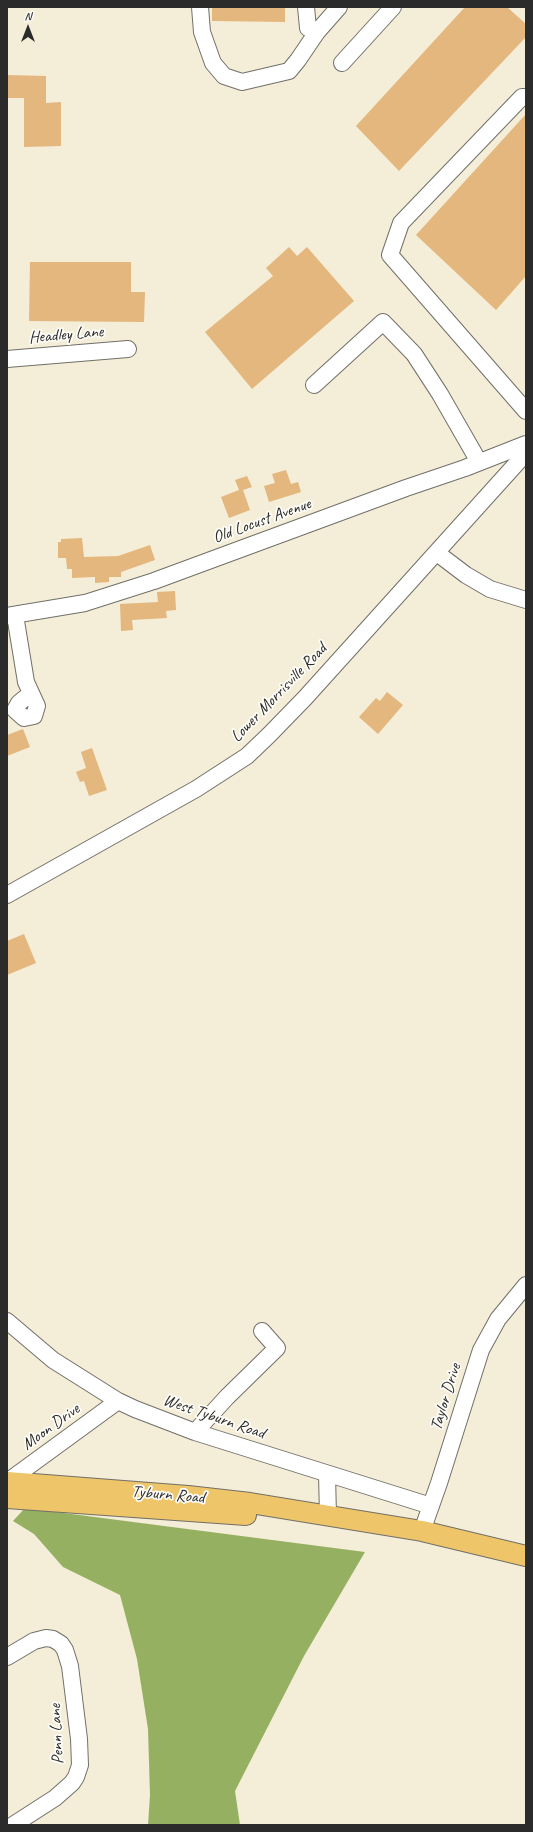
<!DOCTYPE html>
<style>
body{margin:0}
#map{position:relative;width:533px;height:1832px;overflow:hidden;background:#f4edd8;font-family:Caveat,sans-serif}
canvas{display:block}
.frame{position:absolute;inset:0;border:8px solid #2b2b2b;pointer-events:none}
.north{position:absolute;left:8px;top:8px;width:40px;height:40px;-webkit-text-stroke:3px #fdfcf7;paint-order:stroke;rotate:0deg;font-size:11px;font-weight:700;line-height:16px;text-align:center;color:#2b2b2b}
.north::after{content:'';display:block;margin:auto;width:14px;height:18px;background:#2b2b2b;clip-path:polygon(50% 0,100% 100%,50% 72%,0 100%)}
</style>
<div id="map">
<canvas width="533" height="1832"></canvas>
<div class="frame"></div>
<div class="north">N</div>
</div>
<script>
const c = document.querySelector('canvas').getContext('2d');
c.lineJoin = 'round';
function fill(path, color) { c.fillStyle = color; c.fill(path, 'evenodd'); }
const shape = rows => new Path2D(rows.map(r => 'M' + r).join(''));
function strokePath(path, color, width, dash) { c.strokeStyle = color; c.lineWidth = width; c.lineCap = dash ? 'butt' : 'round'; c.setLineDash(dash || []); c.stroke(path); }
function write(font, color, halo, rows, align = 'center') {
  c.font = font + ' Caveat,sans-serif'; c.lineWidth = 3.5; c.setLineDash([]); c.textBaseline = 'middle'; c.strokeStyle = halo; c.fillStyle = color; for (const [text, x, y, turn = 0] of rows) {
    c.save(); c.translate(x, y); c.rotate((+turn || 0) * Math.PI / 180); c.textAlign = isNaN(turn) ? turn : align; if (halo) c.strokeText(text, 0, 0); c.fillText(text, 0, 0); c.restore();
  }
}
fill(shape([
 [25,1508,365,1552,304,1656,235,1791,240,1825,148,1825,150,1795,148,1729,137,1659,120,1595,63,1567,34,1534,13,1521]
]), '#96b062');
fill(shape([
 [212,7,285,7,285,22,212,21],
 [465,7,507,7,526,24,526,37,399,171,356,126],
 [7,75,46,76,46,103,61,102,61,146,24,147,24,98,7,98],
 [526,114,526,276,496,310,416,235],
 [289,247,297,256,307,247,354,301,252,389,205,332,273,276,266,268],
 [30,262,131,262,131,292,145,292,144,322,29,321],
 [286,470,291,484,298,482,301,492,269,502,264,486,275,483,272,474],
 [247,476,252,487,243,490,250,510,229,518,221,497,239,490,235,480],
 [82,538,84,557,118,556,150,545,155,560,121,572,121,577,109,577,109,582,95,583,95,577,72,578,72,569,67,569,66,558,58,558,58,542,61,542,61,539],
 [175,591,176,610,166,611,167,618,132,620,133,630,121,631,120,604,158,602,157,592],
 [387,692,403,705,378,734,359,717,376,698,380,701],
 [23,729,30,747,7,756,7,735],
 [92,748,107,790,89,796,84,781,80,782,76,772,86,768,81,752],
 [24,934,36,963,7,975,7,941]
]), '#e3b77d');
const minor = shape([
 [200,7,202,32,213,63,224,76,242,82,289,71,298,60,317,32],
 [306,7,308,28,317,32,339,7],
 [342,63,393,7],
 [526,97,522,97,401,223,390,255,526,411],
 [7,359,128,349],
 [314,385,383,322,414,354,440,394,479,462],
 [437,553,466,575,490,589,526,600],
 [15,615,26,682,37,706,34,716,24,718,15,710,19,703,30,694],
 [7,616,85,603,154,581,406,488,465,468,526,444],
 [7,895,196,789,247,756,269,735,305,698,526,453],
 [7,1321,53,1360,118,1401,135,1409,195,1432,431,1506],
 [195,1432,227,1397,277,1348,262,1331],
 [327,1474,328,1516],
 [7,1482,118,1401],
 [422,1531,439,1483,481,1350,498,1319,526,1285],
 [7,1657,34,1641,46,1638,53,1639,61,1644,65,1650,70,1666,79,1739,80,1765,76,1777,72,1783,55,1798,13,1825]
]);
const major = shape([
 [7,1482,188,1496,250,1503,422,1531,526,1556],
 [7,1498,246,1515]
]);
strokePath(minor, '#716f68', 18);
strokePath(major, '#716f68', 22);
strokePath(minor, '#fff', 16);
strokePath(major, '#eec569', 20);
write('17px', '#2b2b2b', '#fdfcf7', [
 ["Headley Lane",66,335,-5],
 ["Old Locust Avenue",262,521,-20],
 ["Lower Morrisville Road",279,693,-46],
 ["Taylor Drive",446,1397,-73],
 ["West Tyburn Road",214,1417,19],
 ["Moon Drive",51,1427,-36],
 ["Tyburn Road",168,1495,5],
 ["Penn Lane",57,1734,-93]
]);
</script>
